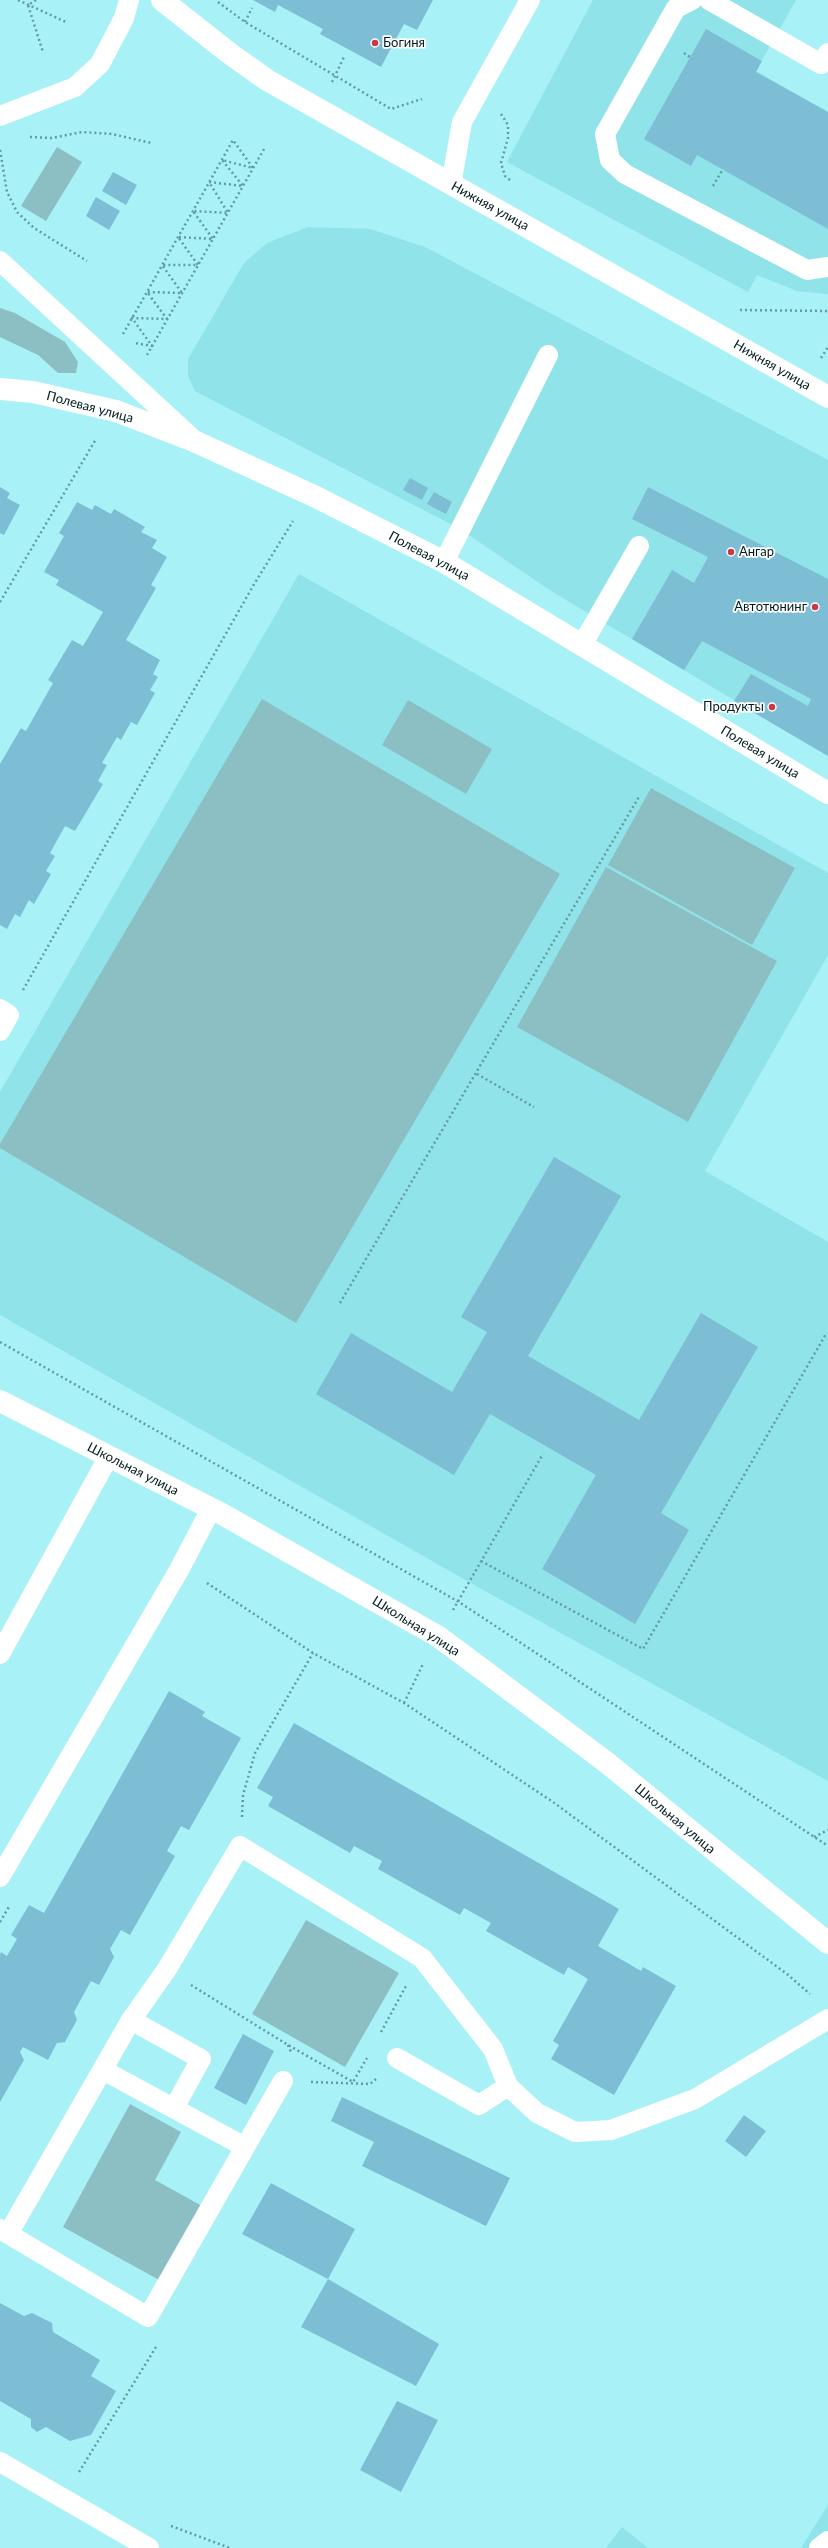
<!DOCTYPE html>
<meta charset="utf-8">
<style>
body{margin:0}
canvas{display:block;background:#a7f1f7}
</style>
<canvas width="828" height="2548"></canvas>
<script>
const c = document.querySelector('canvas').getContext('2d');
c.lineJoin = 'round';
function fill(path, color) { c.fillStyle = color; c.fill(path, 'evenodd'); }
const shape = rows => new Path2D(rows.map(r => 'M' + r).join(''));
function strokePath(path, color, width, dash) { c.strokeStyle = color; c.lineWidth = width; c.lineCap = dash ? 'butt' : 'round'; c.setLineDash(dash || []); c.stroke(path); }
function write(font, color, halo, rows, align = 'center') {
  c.font = font + ' Lato,sans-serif'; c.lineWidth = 3.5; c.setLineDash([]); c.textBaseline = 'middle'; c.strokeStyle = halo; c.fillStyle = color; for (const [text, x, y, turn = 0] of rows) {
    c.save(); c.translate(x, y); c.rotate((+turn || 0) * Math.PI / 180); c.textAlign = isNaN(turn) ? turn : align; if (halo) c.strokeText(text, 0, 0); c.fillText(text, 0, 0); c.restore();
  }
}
fill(shape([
 [593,0,796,0,756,71,828,112,828,294,797,291,757,275,748,292,507,162],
 [308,227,370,229,425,247,828,460,828,756,551,591,460,529,195,391,188,376,188,359,244,263,267,243],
 [299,574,828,873,828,955,705,1171,828,1242,828,1781,469,1582,0,1315,0,1092],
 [828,2505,828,2548,801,2548],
 [622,2527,648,2548,606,2548]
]), '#8fe3e9');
fill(shape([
 [57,147,82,162,46,221,21,206],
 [0,308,15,313,65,342,78,362,76,373,58,373,38,355,0,337],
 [262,699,560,874,296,1323,0,1148,0,1144],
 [408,700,492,749,466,794,382,745],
 [651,788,795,868,752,945,608,865],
 [606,867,777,961,688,1122,517,1027],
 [306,1920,399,1973,345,2067,252,2014],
 [130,2104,181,2132,155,2180,202,2206,161,2281,63,2227]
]), '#8cbfc3');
fill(shape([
 [253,0,433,0,417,30,404,24,381,67,320,34,323,29,278,5,275,12],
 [706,29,762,61,756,72,828,112,828,229,697,155,691,166,644,139],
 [113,172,137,185,126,205,102,191],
 [96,197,120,211,109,230,86,216],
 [410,478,428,488,422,500,403,490],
 [0,487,10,493,7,498,20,505,4,535,0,533],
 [648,487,828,579,828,756,734,701,751,674,808,706,811,699,702,641,684,670,632,639,672,570,694,583,708,557,632,519],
 [434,492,452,502,446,514,427,504],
 [77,502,92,510,95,505,111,514,114,509,145,527,141,532,157,540,152,548,167,557,151,585,156,588,126,640,160,660,153,674,158,677,150,690,155,693,137,725,131,722,121,740,117,737,102,763,107,765,98,781,103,784,75,831,65,826,50,853,55,856,46,871,51,874,34,904,29,900,20,917,15,914,7,929,0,925,0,764,21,728,26,731,53,683,48,680,72,640,83,646,103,612,56,585,59,580,44,572,64,536,59,533],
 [554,1157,621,1196,528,1356,639,1420,701,1313,758,1347,661,1513,689,1530,635,1624,542,1569,596,1475,490,1414,454,1475,316,1394,351,1333,452,1392,487,1332,461,1317],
 [169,1691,205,1712,202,1716,241,1738,189,1830,181,1826,167,1851,175,1856,130,1935,121,1930,110,1949,114,1957,99,1985,91,1981,74,2012,77,2020,65,2042,57,2043,48,2060,23,2047,20,2052,24,2060,0,2102,0,1955,1,1952,7,1956,17,1939,11,1935,29,1905,44,1913],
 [294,1723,619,1909,598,1946,641,1971,643,1967,676,1986,614,2095,551,2059,559,2045,553,2041,588,1979,568,1967,564,1975,486,1931,491,1923,464,1908,460,1915,378,1869,382,1861,354,1846,350,1853,268,1806,273,1797,257,1788],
 [243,2034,274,2051,246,2105,214,2088],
 [342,2097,510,2178,486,2226,362,2166,374,2142,331,2121],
 [744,2115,766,2131,746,2157,725,2141],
 [271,2183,355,2229,328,2279,439,2344,416,2386,301,2327,328,2279,242,2234],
 [0,2303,24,2316,32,2313,52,2323,53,2332,100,2360,91,2376,116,2391,91,2435,70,2441,46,2427,37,2432,31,2427,31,2419,0,2401],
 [397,2401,438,2420,401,2492,360,2470]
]), '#7dbed5');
strokePath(shape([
 [18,0,68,23],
 [36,0,28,5,43,52],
 [218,2,245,22,391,109,422,99],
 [245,22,252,8],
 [684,53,690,57],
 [332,82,344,57],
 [501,114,508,125,508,138,501,163,505,176,510,180],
 [30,137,52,138,82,132,112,134,151,143],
 [0,150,7,192,17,212,34,228,87,261],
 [713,186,723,169],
 [740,310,828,311],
 [123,334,147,292,178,237,193,211,233,140,253,168,222,160,243,186,209,182,228,213,193,211,213,239,178,237,198,265,162,265,182,293,147,292,167,319,132,318,152,346,135,343],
 [147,355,264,149],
 [821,358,828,347],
 [0,602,96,439],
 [23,990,253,586,293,521],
 [477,1074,534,1107],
 [340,1303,640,795],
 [0,1342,459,1602,828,1846],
 [481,1561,643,1649,826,1334],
 [207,1583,313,1653,404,1703,553,1802,787,1974,810,1994],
 [453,1610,543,1454],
 [404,1703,423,1664],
 [242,1817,243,1795,255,1753,313,1653],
 [814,1837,828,1830],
 [0,1922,10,1905],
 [191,1985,288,2045,353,2082,367,2058],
 [381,2032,406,1986],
 [288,2045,291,2052],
 [311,2082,370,2084,376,2079],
 [79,2472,156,2347],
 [171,2526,230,2548]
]), '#649ba0', 2.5, [2, 3]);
strokePath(shape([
 [692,0,676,8,605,134,610,160,625,174,807,270,828,267],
 [709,0,821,64,828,53],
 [0,116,75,87,100,64,124,18,129,0],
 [451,185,462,122,530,0],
 [0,261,194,440],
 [444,562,548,355],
 [582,645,639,546],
 [0,1009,9,1015,0,1031],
 [0,1654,109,1456],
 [0,1877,179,1570,211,1509],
 [131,2020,201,2059,174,2108],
 [397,2058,479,2105,508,2086],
 [245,2147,283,2081],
 [0,2229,148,2317,245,2147,103,2070],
 [8,2234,131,2020,167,1969,240,1846,422,1958,493,2049,508,2086,537,2113,575,2132,611,2130,695,2099,828,2019],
 [0,2462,149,2548],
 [819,2548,828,2541]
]), '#fff', 20);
strokePath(shape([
 [162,0,229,53,267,80,828,397],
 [0,389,33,392,116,411,194,441,316,497,444,562,828,793],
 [0,1401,222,1514,439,1637,606,1762,828,1943]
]), '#fff', 22);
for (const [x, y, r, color] of [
 [375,43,4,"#ca3a43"],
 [731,552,4,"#ca3a43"],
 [815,607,4,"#ca3a43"],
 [772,707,4,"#ca3a43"]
]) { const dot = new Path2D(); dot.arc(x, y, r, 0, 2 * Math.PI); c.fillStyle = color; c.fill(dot); strokePath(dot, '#fff', 1.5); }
write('13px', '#001b1d', '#fff', [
 ["Богиня",383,43],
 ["Ангар",739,552],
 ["Автотюнинг",807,607,"right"],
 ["Продукты",764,707,"right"]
], 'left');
write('13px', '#001b1d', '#fff', [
 ["Нижняя улица",490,206,29],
 ["Нижняя улица",772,365,30],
 ["Полевая улица",90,407,15],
 ["Полевая улица",429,556,28],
 ["Полевая улица",760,752,31],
 ["Школьная улица",133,1469,27],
 ["Школьная улица",416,1626,32],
 ["Школьная улица",675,1819,40]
]);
</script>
